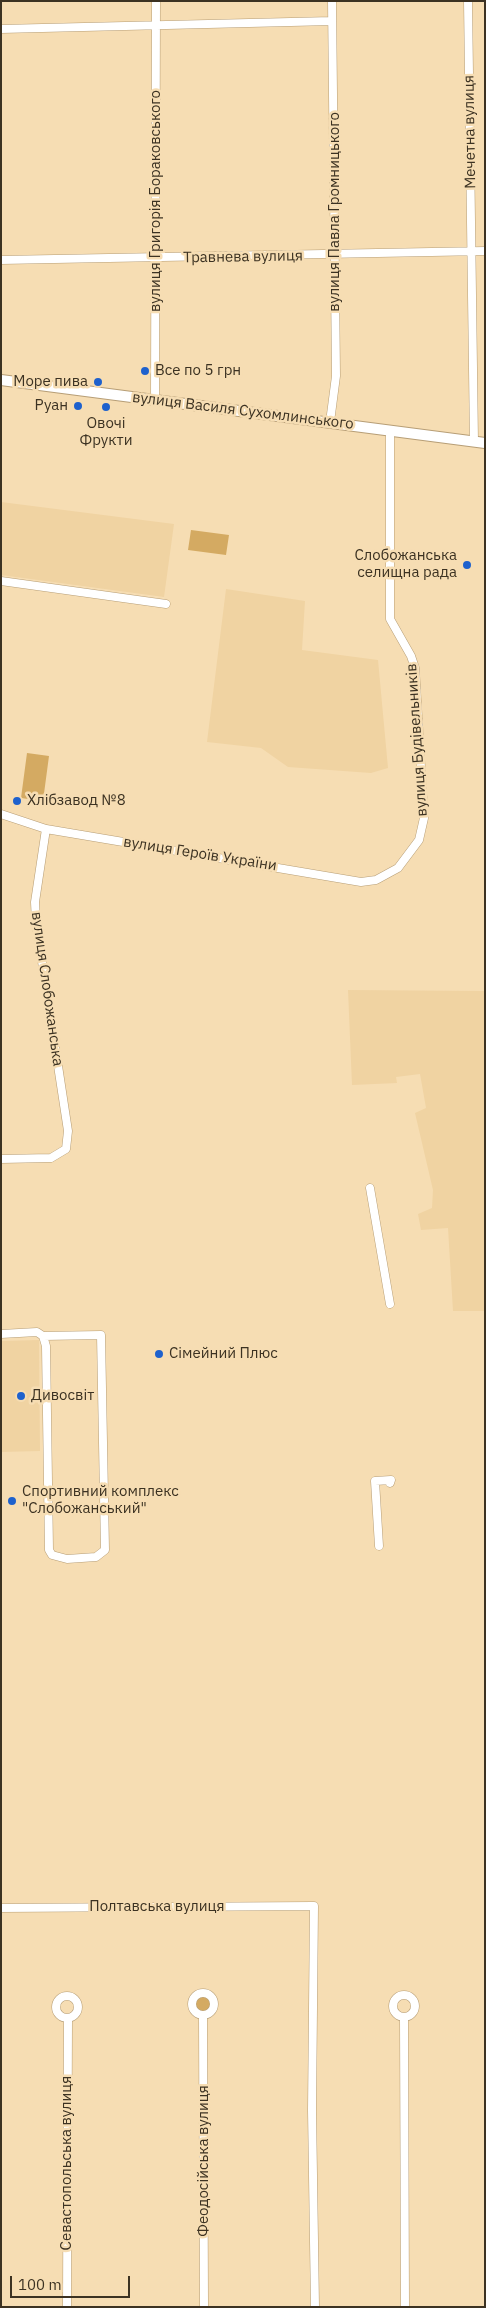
<!DOCTYPE html>
<meta charset="utf-8">
<style>
body{margin:0}
#map{position:relative;width:486px;height:2308px;overflow:hidden;background:#f6ddb3;font-family:"IBM Plex Sans",sans-serif}
canvas{display:block}
.frame{position:absolute;inset:0;border:2px solid #3c3222;pointer-events:none}
.scale{position:absolute;left:10px;top:2276px;width:120px;height:22px;box-sizing:border-box;border:2px solid #3c3222;border-top:0;padding-left:6px;font-size:15px;line-height:18px;white-space:nowrap;color:#3c3222;-webkit-text-stroke:4px #f6ddb3;paint-order:stroke}
</style>
<div id="map">
<canvas width="486" height="2308"></canvas>
<div class="frame"></div>
<div class="scale">100 m</div>
</div>
<script>
const c = document.querySelector('canvas').getContext('2d');
c.lineJoin = 'round';
function fill(path, color) { c.fillStyle = color; c.fill(path, 'evenodd'); }
const shape = rows => new Path2D(rows.map(r => 'M' + r).join(''));
function strokePath(path, color, width, dash) { c.strokeStyle = color; c.lineWidth = width; c.lineCap = dash ? 'butt' : 'round'; c.setLineDash(dash || []); c.stroke(path); }
function write(font, color, halo, rows, align = 'center') {
  c.font = font + ' "IBM Plex Sans",sans-serif'; c.lineWidth = 5; c.setLineDash([]); c.textBaseline = 'middle'; c.strokeStyle = halo; c.fillStyle = color; for (const [text, x, y, turn = 0] of rows) {
    c.save(); c.translate(x, y); c.rotate((+turn || 0) * Math.PI / 180); c.textAlign = isNaN(turn) ? turn : align; if (halo) c.strokeText(text, 0, 0); c.fillText(text, 0, 0); c.restore();
  }
}
fill(shape([
 [1,502,174,524,164,597,1,575],
 [226,589,305,601,302,650,378,660,388,768,371,773,288,767,261,748,207,742],
 [348,990,485,991,485,1311,453,1311,448,1228,421,1230,418,1214,432,1208,433,1190,415,1113,426,1108,420,1074,396,1077,397,1083,352,1085],
 [39,1340,40,1451,1,1452,1,1341]
]), '#f0d3a2');
fill(shape([
 [191,530,229,535,226,555,188,550],
 [27,753,49,756,43,801,21,798],
 '192 2004a11 11 0 1 1 22 0a11 11 0 1 1-22 0Z'
]), '#d4aa62');
const minor = shape([
 [468,1,474,442],
 [1,29,332,21],
 [1,260,485,251],
 [155,400,156,1],
 [330,422,336,376,332,1],
 [1,581,166,604],
 [1,814,46,829,361,882,376,880,398,868,419,840,424,818,415,668,411,656,390,619,390,430],
 [1,1159,51,1158,66,1149,68,1131,36,922,35,902,46,829],
 [370,1188,390,1304],
 [1,1334,37,1332,43,1336,101,1335,105,1550,96,1557,67,1559,52,1555,49,1550,46,1346,43,1336],
 [379,1546,375,1481,391,1480,390,1483],
 [1,1908,314,1906,312,2110,315,2307],
 '192 2004a11 11 0 1 1 22 0a11 11 0 1 1-22 0Z',
 '393 2006a11 11 0 1 1 22 0a11 11 0 1 1-22 0Z',
 '56 2007a11 11 0 1 1 22 0a11 11 0 1 1-22 0Z',
 [203,2015,204,2307],
 [404,2018,405,2307],
 [67,2307,68,2018]
]);
const major = shape([
 [1,380,485,443]
]);
strokePath(minor, '#b79e76', 9);
strokePath(major, '#b79e76', 12);
strokePath(minor, '#fff', 8);
strokePath(major, '#fff', 10);
for (const [x, y, r, color] of [
 [145,371,5,"#1e61cd"],
 [98,382,5,"#1e61cd"],
 [78,406,5,"#1e61cd"],
 [106,407,5,"#1e61cd"],
 [467,565,5,"#1e61cd"],
 [17,801,5,"#1e61cd"],
 [159,1354,5,"#1e61cd"],
 [21,1396,5,"#1e61cd"],
 [12,1501,5,"#1e61cd"]
]) { const dot = new Path2D(); dot.arc(x, y, r, 0, 2 * Math.PI); c.fillStyle = color; c.fill(dot); strokePath(dot, '#f6ddb3', 2); }
write('15px', '#3c3222', '#f6ddb3', [
 ["Мечетна вулиця",470,132,-91],
 ["вулиця Григорія Бораковського",156,201,-90],
 ["вулиця Павла Громницького",335,212,-90],
 ["Травнева вулиця",243,257,-1],
 ["вулиця Василя Сухомлинського",243,411,7],
 ["вулиця Будівельників",417,740,-94],
 ["вулиця Героїв України",200,854,9],
 ["вулиця Слобожанська",47,989,82],
 ["Полтавська вулиця",157,1907],
 ["Феодосійська вулиця",204,2161,-90],
 ["Севастопольська вулиця",67,2163,-90]
]);
write('15px', '#3c3222', '#f6ddb3', [
 ["Все по 5 грн",155,371],
 ["Море пива",88,382,"right"],
 ["Руан",68,406,"right"],
 ["Овочі",106,424,"center"],
 ["Фрукти",106,441,"center"],
 ["Слобожанська",457,556,"right"],
 ["селищна рада",457,573,"right"],
 ["Хлібзавод №8",27,801],
 ["Сімейний Плюс",169,1354],
 ["Дивосвіт",31,1396],
 ["Спортивний комплекс",22,1492],
 ["\"Слобожанський\"",22,1509]
], 'left');
</script>
